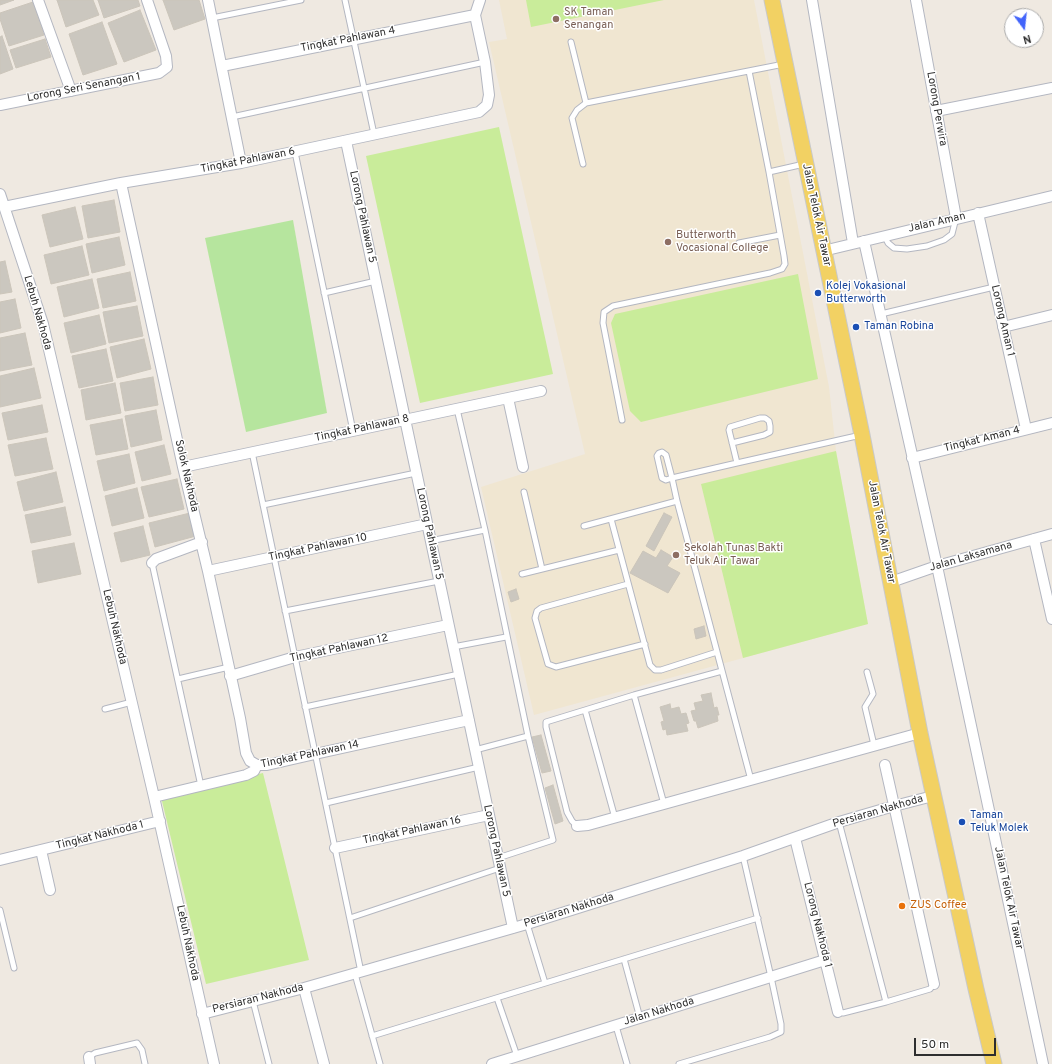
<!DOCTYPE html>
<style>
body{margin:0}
#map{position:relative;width:1052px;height:1064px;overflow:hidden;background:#efe9e1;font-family:Overpass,sans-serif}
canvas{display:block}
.north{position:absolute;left:1004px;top:8px;width:40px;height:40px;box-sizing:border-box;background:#fff;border:1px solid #ababab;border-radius:50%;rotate:165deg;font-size:11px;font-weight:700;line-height:16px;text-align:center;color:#2e2e2e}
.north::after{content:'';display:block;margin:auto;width:14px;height:18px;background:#4264fb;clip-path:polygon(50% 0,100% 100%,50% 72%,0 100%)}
.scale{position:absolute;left:914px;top:1038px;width:82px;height:18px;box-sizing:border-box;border:2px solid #2e2e2e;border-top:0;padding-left:5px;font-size:12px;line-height:14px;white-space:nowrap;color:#2e2e2e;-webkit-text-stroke:3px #fff;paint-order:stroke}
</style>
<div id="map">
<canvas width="1052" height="1064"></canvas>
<div class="north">N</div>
<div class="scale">50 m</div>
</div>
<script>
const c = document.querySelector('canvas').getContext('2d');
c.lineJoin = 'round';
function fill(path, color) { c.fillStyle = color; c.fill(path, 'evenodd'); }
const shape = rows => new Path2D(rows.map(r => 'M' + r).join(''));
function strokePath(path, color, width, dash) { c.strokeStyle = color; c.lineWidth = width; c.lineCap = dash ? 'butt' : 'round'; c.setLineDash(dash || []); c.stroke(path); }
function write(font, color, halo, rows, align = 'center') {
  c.font = font + ' Overpass,sans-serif'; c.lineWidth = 3; c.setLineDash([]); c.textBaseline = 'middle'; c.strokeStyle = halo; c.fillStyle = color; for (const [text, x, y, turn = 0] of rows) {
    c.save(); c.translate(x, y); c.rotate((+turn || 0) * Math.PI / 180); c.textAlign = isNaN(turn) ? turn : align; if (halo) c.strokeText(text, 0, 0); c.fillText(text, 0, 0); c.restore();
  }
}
fill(shape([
 [499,0,754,0,829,387,836,451,868,624,534,715,481,487,585,454,489,42,507,39]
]), '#f0e6d1');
fill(shape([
 [293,220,327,413,246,432,205,238]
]), '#b6e59e');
fill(shape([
 [526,0,664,0,531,27],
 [499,127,553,374,420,403,366,156],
 [798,274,818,379,641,422,630,411,611,323,615,314],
 [836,451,868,624,743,658,701,484],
 [263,773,309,960,206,984,161,797]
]), '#c9ec9a');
const building = shape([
 [0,0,14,0,0,5,0,0],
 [57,0,93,0,99,15,66,27,57,0],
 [98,0,138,0,140,6,104,18,98,0],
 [163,0,199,0,205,19,174,30,163,0],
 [33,2,44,35,9,46,0,19,0,13,33,2],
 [140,10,156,50,124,62,108,23,140,10],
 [102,22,117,64,83,75,69,34,102,22],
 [2,36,13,69,0,74,0,37,2,36],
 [45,39,51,57,16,68,10,50,45,39],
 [114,200,120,232,88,238,82,206,114,200],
 [75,207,83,239,50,247,42,215,75,207],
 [119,237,125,265,92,273,86,244,119,237],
 [82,246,89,275,51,284,44,255,82,246],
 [5,261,12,292,0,294,0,262,5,261],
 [130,272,136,301,103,308,97,279,130,272],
 [92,279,99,308,64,317,57,287,92,279],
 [15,299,21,328,0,333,0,302,15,299],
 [137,306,143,336,109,343,103,312,137,306],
 [99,315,106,344,71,353,64,323,99,315],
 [25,333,32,365,0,371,0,338,25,333],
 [144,339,151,369,117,378,110,347,144,339],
 [106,349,113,381,79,388,72,356,106,349],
 [34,368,41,398,0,407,0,376,34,368],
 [153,377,158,405,125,411,120,383,153,377],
 [115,383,121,413,86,420,81,390,115,383],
 [42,405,48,432,8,440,2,413,42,405],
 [156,410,162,440,131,447,125,416,156,410],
 [122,419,128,449,96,455,90,425,122,419],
 [46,438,53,469,15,476,8,445,46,438],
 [164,445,171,474,142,481,135,452,164,445],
 [129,454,135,483,104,491,97,461,129,454],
 [56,472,63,502,24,511,17,482,56,472],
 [177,479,184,509,149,517,141,487,177,479],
 [137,488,144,518,112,526,105,496,137,488],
 [65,507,71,535,31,543,25,515,65,507],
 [190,513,196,536,155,547,149,523,190,513],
 [664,513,672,517,654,551,646,546,664,513],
 [143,526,150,555,121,562,114,533,143,526],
 [74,543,81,574,38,583,32,551,74,543],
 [661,550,673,557,667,566,680,573,668,593,630,573,643,551,656,558,661,550],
 [516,589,519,599,511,602,508,592,516,589],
 [704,626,706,636,696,639,694,629,704,626],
 [711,693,714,708,717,707,719,715,717,715,718,721,698,728,696,721,694,721,691,711,696,710,694,703,703,701,701,695,711,693],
 [670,704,671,709,679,707,681,714,686,713,689,723,686,724,688,731,667,735,666,729,663,730,661,722,664,721,660,707,670,704],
 [541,735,551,771,542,773,532,737,541,735],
 [553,785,563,821,555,824,545,788,553,785]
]);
fill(building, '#cbc7bf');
strokePath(building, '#cbc5ba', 1);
const service = shape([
 [345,0,374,134],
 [212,18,301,0],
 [571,42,586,103],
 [749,71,769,172,804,164],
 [232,117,485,62],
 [295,152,353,431],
 [583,164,572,118,577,110,586,103,784,64],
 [884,235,888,243,894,248,907,249,927,246,944,240,952,234,956,218],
 [739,243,780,235],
 [324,293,376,281],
 [881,314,994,287],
 [457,409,485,530,528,736,553,840,498,858],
 [622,420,603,323,604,312,613,306,770,273,782,269,785,264,784,256,769,172],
 [732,443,764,435,770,432,770,426,769,421,765,418,760,418,730,427,729,430,737,463],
 [252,452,361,972],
 [524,492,542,569],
 [263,505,416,473],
 [611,519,650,665,655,670,661,670,717,652],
 [584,526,677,501],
 [430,541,485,530],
 [152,563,201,786],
 [522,574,619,550],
 [628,584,541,608,537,611,535,618,548,664,556,667,645,644],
 [285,611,439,581],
 [453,647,506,637],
 [867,672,873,694,865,707,874,745],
 [178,679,229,667],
 [634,695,664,804],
 [305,707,459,674],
 [105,709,132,702],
 [585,710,615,818],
 [475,750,528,736],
 [751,780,677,501,672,478,666,455,662,452,659,453,657,456,662,478,666,480,672,478,737,463,861,435],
 [326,803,479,767],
 [839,822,886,1002],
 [577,826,572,821,567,812,546,727,546,722,634,695,722,671],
 [0,910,14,968],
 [350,918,500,868],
 [527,924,545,983],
 [624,959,640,1018],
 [355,974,380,1064],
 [497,998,517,1056],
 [253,1001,269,1064],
 [838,1012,843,1013,886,1002,930,989,934,984],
 [616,1026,627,1064],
 [372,1036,758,918],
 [89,1057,95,1053,137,1043,142,1050,145,1064],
 [679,1064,770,1037,781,1032,781,1024,771,977,743,856]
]);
const minor = shape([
 [38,0,71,91],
 [208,0,241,163],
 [812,0,853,243],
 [916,0,956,218],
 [222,66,475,15],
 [0,105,159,73,167,67,166,56,147,0],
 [936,111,1052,88],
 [346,141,513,928],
 [121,183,183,467,208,571,240,718,246,753,250,761,257,765],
 [0,194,43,324,154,797,214,1064],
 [4,207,121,183,241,163,479,112,487,105,489,95,485,62,475,15,480,0],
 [978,213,1026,429],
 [864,241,937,566,1043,1064],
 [823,251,1052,196],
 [1003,327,1052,315],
 [508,398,523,467],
 [912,458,1052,423],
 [183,467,541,391],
 [1034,539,1052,619],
 [152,563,156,559,202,542],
 [208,571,427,524],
 [891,582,937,566,1052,534],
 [230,676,295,657,448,625],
 [257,765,267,765,315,754,469,720],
 [885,765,934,984],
 [154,797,246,775,254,771,257,765],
 [577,826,588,825,920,733],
 [795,838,838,1012],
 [335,848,489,815],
 [41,850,50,890],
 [0,860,160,821],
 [304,988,324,1064],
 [202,1014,304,988,527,924,743,856,839,822,894,806,933,796],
 [89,1057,90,1064],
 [492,1064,825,960]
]);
const primary = shape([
 [772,0,862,435,920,733,976,989,994,1064]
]);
strokePath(service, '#b4b7c1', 7);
strokePath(minor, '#b4b7c1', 12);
strokePath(primary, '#c9c9c9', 17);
strokePath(service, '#fff', 5);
strokePath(minor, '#fff', 10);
strokePath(primary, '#f2d163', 15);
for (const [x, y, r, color] of [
 [556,19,4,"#8d6e63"],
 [668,242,4,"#8d6e63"],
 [818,293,4,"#1a4fb4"],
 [856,327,4,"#1a4fb4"],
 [676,555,4,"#8d6e63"],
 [962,822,4,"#1a4fb4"],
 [902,906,4,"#e8710a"]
]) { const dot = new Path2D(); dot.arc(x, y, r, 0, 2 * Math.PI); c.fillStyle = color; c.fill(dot); strokePath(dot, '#fff', 1.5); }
write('11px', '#785e54', '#fff', [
 ["SK Taman",564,13],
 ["Senangan",564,26],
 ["Butterworth",676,236],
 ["Vocasional College",676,249],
 ["Sekolah Tunas Bakti",684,549],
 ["Teluk Air Tawar",684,562]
], 'left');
write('11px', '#2e2e2e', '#fff', [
 ["Tingkat Pahlawan 4",348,40,-11],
 ["Lorong Seri Senangan 1",84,88,-11],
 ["Lorong Perwira",936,109,80],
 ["Tingkat Pahlawan 6",248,161,-11],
 ["Jalan Telok Air Tawar",816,215,78],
 ["Lorong Pahlawan 5",362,217,78],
 ["Jalan Aman",937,223,-13],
 ["Lebuh Nakhoda",37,313,74],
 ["Lorong Aman 1",1002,321,77],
 ["Tingkat Pahlawan 8",362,429,-12],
 ["Tingkat Aman 4",982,440,-14],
 ["Solok Nakhoda",186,476,77],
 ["Jalan Telok Air Tawar",881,532,79],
 ["Lorong Pahlawan 5",429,534,78],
 ["Tingkat Pahlawan 10",318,548,-12],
 ["Jalan Laksamana",971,557,-16],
 ["Lebuh Nakhoda",114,627,77],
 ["Tingkat Pahlawan 12",339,649,-12],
 ["Tingkat Pahlawan 14",310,755,-12],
 ["Persiaran Nakhoda",878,812,-16],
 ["Tingkat Pahlawan 16",412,831,-12],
 ["Tingkat Nakhoda 1",100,836,-14],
 ["Lorong Pahlawan 5",496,851,78],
 ["Jalan Telok Air Tawar",1008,898,78],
 ["Persiaran Nakhoda",569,911,-17],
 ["Lorong Nakhoda 1",817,925,76],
 ["Lebuh Nakhoda",187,943,78],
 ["Persiaran Nakhoda",258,999,-14],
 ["Jalan Nakhoda",659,1012,-17]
]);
write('11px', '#164399', '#fff', [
 ["Kolej Vokasional",826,287],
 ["Butterworth",826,300],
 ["Taman Robina",864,327],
 ["Taman",970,816],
 ["Teluk Molek",970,829]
], 'left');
write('11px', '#c56008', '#fff', [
 ["ZUS Coffee",910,906]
], 'left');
</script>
